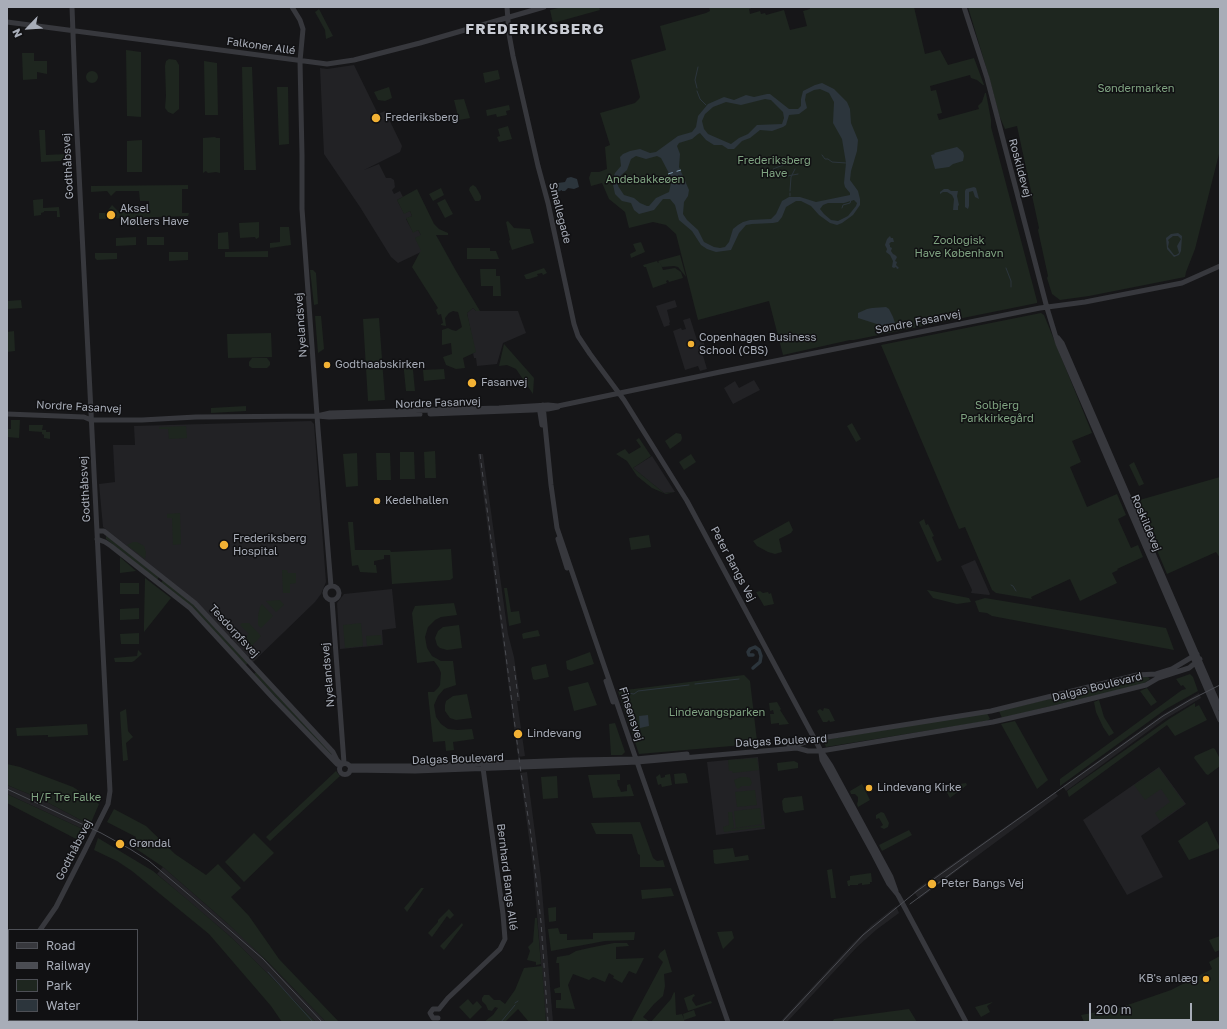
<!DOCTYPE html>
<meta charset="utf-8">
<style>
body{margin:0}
#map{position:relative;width:1227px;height:1029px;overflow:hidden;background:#161618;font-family:"Golos Text",sans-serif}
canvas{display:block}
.frame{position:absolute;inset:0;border:8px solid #a8adb8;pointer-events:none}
.legend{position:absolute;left:8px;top:929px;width:130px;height:92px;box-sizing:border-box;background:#111113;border:1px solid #4d4f55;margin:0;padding:5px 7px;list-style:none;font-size:12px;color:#a8adb8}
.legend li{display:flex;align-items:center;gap:8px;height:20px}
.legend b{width:20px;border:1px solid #4d4f55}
.north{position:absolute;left:8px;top:8px;width:40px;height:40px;-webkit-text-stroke:3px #111113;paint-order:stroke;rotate:245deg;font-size:11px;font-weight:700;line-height:16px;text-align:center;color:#a8adb8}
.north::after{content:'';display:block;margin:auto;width:14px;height:18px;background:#a8adb8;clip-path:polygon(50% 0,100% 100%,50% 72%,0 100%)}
.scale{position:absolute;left:1089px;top:1003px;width:103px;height:18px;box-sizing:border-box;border:2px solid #a8adb8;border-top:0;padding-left:5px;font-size:12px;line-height:14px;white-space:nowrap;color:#a8adb8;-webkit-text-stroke:3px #111113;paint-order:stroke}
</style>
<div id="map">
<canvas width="1227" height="1029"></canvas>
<div class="frame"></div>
<ul class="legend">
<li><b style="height:5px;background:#37383d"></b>Road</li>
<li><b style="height:5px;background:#4a4c52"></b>Railway</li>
<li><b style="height:11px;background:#1e261f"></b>Park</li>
<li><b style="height:11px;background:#2c353c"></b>Water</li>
</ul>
<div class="north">N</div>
<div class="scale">200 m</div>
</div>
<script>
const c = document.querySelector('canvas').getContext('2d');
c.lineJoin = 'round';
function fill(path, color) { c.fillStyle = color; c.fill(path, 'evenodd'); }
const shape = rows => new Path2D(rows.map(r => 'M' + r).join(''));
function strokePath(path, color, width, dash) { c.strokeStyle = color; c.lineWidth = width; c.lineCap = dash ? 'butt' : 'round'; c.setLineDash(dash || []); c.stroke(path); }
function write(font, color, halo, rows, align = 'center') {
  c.font = font + ' "Golos Text",sans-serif'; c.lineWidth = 3; c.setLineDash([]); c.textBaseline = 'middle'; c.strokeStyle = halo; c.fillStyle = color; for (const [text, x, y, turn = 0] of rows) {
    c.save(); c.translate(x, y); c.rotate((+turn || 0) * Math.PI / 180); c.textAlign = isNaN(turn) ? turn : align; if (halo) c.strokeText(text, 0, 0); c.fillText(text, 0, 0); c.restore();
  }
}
fill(shape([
 [354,65,378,114,385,111,402,146,400,152,364,170,379,164,386,178,391,178,394,180,395,187,392,190,394,194,400,191,403,197,397,200,404,213,410,211,412,216,406,219,413,232,418,230,421,235,421,252,398,263,391,257,360,207,324,154,320,68,327,69],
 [675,300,677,307,667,310,670,322,669,323,670,325,664,327,656,306],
 [473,308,476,311,518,311,526,333,503,343,497,364,477,366,476,358,474,358,473,353,475,352,467,313],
 [690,318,697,340,703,339,705,347,701,349,707,369,700,371,698,366,685,370,673,331,681,328,682,330,686,329,683,320],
 [754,380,760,390,733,404,724,388,735,381,739,388],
 [311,421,314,424,326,582,321,594,315,602,253,662,195,600,103,527,99,484,115,482,113,445,135,445,134,426],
 [478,454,483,454,508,634,514,657,520,698,520,701,517,701,525,756,518,757],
 [652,456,675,492,664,493,633,468],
 [975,560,990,594,989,595,971,593,972,590,961,566],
 [392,589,396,628,382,630,383,645,340,649,337,603,344,594],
 [1199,693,1201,698,1165,719,1066,791,1063,786,1162,715],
 [758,757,765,829,716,835,707,762],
 [1159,767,1186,804,1141,836,1163,877,1127,895,1083,820],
 [527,772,541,878,553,1022,546,1022,533,867,520,773],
 [7,785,41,799,90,825,87,831,7,794],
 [1055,792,1058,796,919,899,914,892,921,886],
 [163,867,244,938,326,1022,316,1022,232,938,157,874],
 [896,906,899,913,876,930,857,947,787,1022,780,1022,853,943,872,925]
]), '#222225');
fill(shape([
 [562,7,599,7,600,10,553,23,550,10],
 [709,7,754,7,749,9,750,14,760,11,761,14,765,13,766,15,784,10,790,30,807,26,803,11,810,9,810,7,914,7,925,54,940,50,948,65,974,58,984,85,983,85,977,80,971,78,970,75,930,86,931,91,936,90,942,113,937,114,939,120,979,109,978,106,982,102,985,93,986,93,991,120,991,127,1037,301,1037,303,854,340,850,340,783,355,769,301,698,320,676,234,666,225,653,222,629,228,625,212,609,199,602,183,591,186,589,178,591,172,599,172,607,169,605,147,610,145,600,113,635,103,639,99,640,97,631,60,666,50,660,26,706,13,710,11],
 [968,7,1220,7,1220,150,1195,249,1186,272,1185,277,1089,296,1060,300,1052,294,1047,278,1048,276,1038,230,1039,228,1017,126,1005,129,999,115,989,77],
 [319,9,333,36,326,39,325,30,315,12],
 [126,50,141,52,141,117,127,116],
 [22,53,34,53,34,61,47,61,47,74,37,72,37,79,23,80],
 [169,59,176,60,179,65,179,109,173,114,168,112,165,108,166,96,165,66,166,61],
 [204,61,217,63,218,115,205,115],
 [242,67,252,67,256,170,244,170],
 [498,70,500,79,485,83,483,73],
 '86 77a6 6 0 1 1 12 0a6 6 0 1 1-12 0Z',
 [277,87,288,87,289,144,279,145],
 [389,87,392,98,385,101,378,100,374,92],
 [464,99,470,118,459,120,454,100],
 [509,105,510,110,506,111,507,115,497,117,496,114,487,116,486,110],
 [508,126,512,139,499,142,497,137,500,136,498,129],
 [39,130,45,130,46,155,67,154,67,159,61,160,61,161,41,162],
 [215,137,216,138,220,138,220,173,216,172,208,173,206,171,203,173,203,138],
 [142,140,142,172,127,172,127,141],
 [188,185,188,189,182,189,182,213,189,213,188,216,99,219,99,213,106,213,112,205,119,212,149,211,149,201,140,201,139,191,116,191,111,196,107,191,91,192,91,186],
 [473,185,476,187,481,196,481,199,479,201,475,201,469,190,470,187],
 [441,188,444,195,433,201,429,194],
 [417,189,434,224,439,229,448,233,448,235,436,235,456,271,480,311,476,311,473,308,467,313,476,352,463,358,465,368,456,369,446,365,443,357,452,354,451,343,442,345,442,330,448,328,452,330,456,331,462,327,458,312,453,311,449,313,445,318,446,326,441,325,441,324,443,323,441,314,438,315,436,310,438,308,412,267,420,252,421,251,415,238,421,235,418,230,413,233,406,218,412,216,410,211,404,214,397,200],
 [43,199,43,208,59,207,60,217,57,217,57,211,44,211,44,212,41,213,41,215,34,216,33,200],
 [445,199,453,214,445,218,437,203],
 [508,221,514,228,530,229,534,243,512,250,509,241,510,240,506,222],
 [259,222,259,237,258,238,256,239,255,237,240,238,239,223],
 [280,227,289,227,291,245,270,248,270,243,280,242],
 [228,232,229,249,218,249,218,233],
 [136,237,136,245,116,246,116,238],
 [147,237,164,237,164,245,147,245],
 [639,237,645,252,631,258,630,254,636,251,633,244,641,242],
 [467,248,490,248,490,251,496,251,499,259,467,259],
 [268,251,268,257,225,257,225,252],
 [169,252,188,252,188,260,169,261],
 [95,253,117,253,117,259,97,260,95,258],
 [680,255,686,277,678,267,674,266,662,267,660,262,663,270,675,268,681,272,683,278,669,282,668,280,666,281,667,283,653,288,646,267,644,267,643,265,657,261,658,263,659,262,658,261],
 [544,268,547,273,543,275,542,273,537,274,538,276,529,279,526,279,524,275],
 [480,269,496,269,496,276,500,276,501,296,493,296,493,286,481,286],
 [310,270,313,270,316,273,318,304,314,305],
 [21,300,22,308,7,309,7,301],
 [1041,313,1044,315,1092,433,1072,441,1081,462,1070,467,1087,507,1117,494,1126,515,1118,519,1131,548,1138,545,1143,557,1117,569,1118,570,1112,573,1117,583,1080,601,1070,579,1031,597,1032,599,996,593,992,590,965,527,959,529,881,345],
 [315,316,321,316,324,349,318,353],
 [379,318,385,400,368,401,363,319],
 [14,331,15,351,7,352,7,332],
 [271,333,272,357,228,358,227,334],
 [504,344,534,378,533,394,516,369,507,365,499,366],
 [252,358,267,358,270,362,270,365,267,368,252,368,249,366,249,362],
 [412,360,415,391,406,391,403,361],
 [444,369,445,379,424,381,423,370],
 [246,406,246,411,211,413,211,408],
 [11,420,20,420,19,438,7,437,7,429,11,429],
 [852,423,861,439,856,442,847,426],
 [29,425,43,425,42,430,46,430,46,432,50,432,50,439,44,438,44,435,42,434,42,432,29,431],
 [186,426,187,438,169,439,168,429,159,429,159,427],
 [676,433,681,434,682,438,681,441,670,449,665,441],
 [639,438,651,456,633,468,664,493,675,492,666,494,652,488,637,476,627,461,616,454,625,449,629,454,641,447,636,440],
 [435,451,436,478,425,478,424,452],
 [400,452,414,452,415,479,400,479],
 [357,453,358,486,346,487,343,454],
 [376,453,390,453,391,480,377,480],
 [691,454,696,462,684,470,679,462],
 [1134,462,1144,484,1139,486,1129,465],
 [1220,477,1220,558,1216,552,1167,574,1136,501],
 [180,513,181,544,173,545,172,518,167,518,167,514],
 [924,519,926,525,928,524,934,536,932,537,942,560,937,562,919,522],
 [789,521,793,530,791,533,779,539,782,552,775,554,768,552,757,546,753,541],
 [348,522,353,522,355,550,390,550,391,552,451,549,453,578,450,580,392,584,390,555,384,555,384,559,374,561,374,565,376,565,377,573,360,572,358,565,352,566],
 [106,535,159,577,157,580,106,539],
 [649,535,651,547,631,550,629,538],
 [133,542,137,542,144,546,146,552,145,559,127,545],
 [120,557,136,571,120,573],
 [282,570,287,570,288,573,296,573,296,583,290,584,290,593,283,593],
 [145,578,171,598,144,632,144,623],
 [163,580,192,603,248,663,246,665,161,583],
 [139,583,139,594,120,594,120,583],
 [504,588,507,588,511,612,519,611,521,623,509,626],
 [927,590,969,598,971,602,957,604,933,598],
 [760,591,763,593,768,592,769,594,771,593,774,604,764,606,756,592],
 [985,598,1166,628,1174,650,992,616,987,613,979,612,975,601],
 [280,600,284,605,276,612,266,601],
 [454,603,457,615,441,617,435,620,428,627,425,637,427,648,432,656,441,661,453,661,456,685,444,689,438,696,434,705,436,717,441,724,448,729,458,730,472,729,474,739,453,742,454,750,446,751,445,741,433,742,428,694,428,692,434,692,438,688,440,685,441,673,439,668,434,661,417,663,412,613,415,606],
 [262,604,273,616,261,628,258,625,258,616,260,607],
 [139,608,139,619,120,620,120,609],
 [242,623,249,623,261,636,251,647,243,639,249,634,240,625],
 [361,623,363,646,345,648,343,625],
 [459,625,462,648,447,650,440,648,437,645,435,638,438,631,443,627],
 [538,630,540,636,523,639,522,634,524,633],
 [139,633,139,644,121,644,120,634],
 [381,635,382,644,367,646,366,636],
 [138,650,142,654,134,661,132,662,115,662,114,658,137,656],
 [590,652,594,664,571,671,567,669,566,661],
 [546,664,549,677,535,680,533,679,531,669,532,667],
 [256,672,331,751,332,757,254,674],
 [1190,674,1193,677,1198,691,1166,709,1060,786,1060,779,1182,690,1186,689,1183,685,1181,686,1176,679],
 [744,675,750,681,757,741,755,744,639,754,618,691],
 [1141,677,1148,677,1150,679,1143,684,1002,718,999,711],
 [588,682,597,705,574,711,568,687],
 [1147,688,1157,702,1151,706,1140,691],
 [467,694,472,718,456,720,450,718,445,711,445,705,446,701,453,696],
 [1099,700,1104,717,1114,733,1109,736,1103,727,1096,712,1094,702],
 [777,702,781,709,780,710,789,724,779,725,779,723,771,724,770,714,774,714,773,710,770,711,769,703],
 [1195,703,1195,707,1199,705,1207,720,1175,736,1167,725,1069,797,1067,791,1169,719],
 [824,708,829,709,835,721,830,722,829,720,827,722,823,722,817,711,820,709,823,711],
 [126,709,128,731,133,737,126,743,128,760,123,761,120,712],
 [987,713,990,719,987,721,826,747,823,740],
 [1015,721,1048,780,1037,789,1001,724],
 [615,723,625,752,622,755,611,755,609,724],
 [87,724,88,735,48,737,48,735,17,736,16,728],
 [1213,748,1215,749,1220,759,1220,766,1208,775,1206,774,1194,758,1195,756],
 [757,758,759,770,733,773,732,771,729,771,728,760],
 [794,761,798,763,798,768,778,771,777,763],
 [7,764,20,767,73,787,99,804,90,825,41,799,7,785],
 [1159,768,1185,804,1160,821,1155,813,1170,802,1161,789,1145,800,1134,785],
 [336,771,340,776,270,841,266,837],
 [684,773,686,774,688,783,675,784,674,774],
 [620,774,620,780,617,780,618,786,619,787,621,792,627,791,627,785,630,784,634,796,593,798,588,775],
 [660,774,661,778,665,777,665,775,670,774,672,785,662,787,661,784,658,785,656,777],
 [557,776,558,798,543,799,541,777],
 [741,777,747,777,750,778,752,783,750,786,742,786,738,789,736,787,734,780],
 [966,783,967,785,950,798,944,787],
 [862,784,870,800,858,807,857,804,858,801,858,797,855,794,851,794,850,791],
 [755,790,757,805,737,807,735,792],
 [7,794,87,831,82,842,7,803],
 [802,796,804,810,785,813,783,810,782,801,784,798],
 [760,808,762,824,736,828,734,811],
 [114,809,146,826,175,854,206,875,218,864,241,888,231,897,249,916,279,959,339,1022,326,1022,268,962,227,923,163,867,132,846,136,837,107,822],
 [728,812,732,812,734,828,731,828,731,829,764,825,764,827,732,831,731,830,731,831,724,832,723,827,729,825],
 [881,812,884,813,889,823,888,827,884,829,880,827,883,825,879,818,876,819,876,815],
 [1207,821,1220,848,1189,860,1178,841],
 [640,822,653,858,657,861,663,860,665,867,640,867,640,855,638,854,632,834,596,834,591,823],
 [909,830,912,835,882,851,879,845],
 [254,833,274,853,244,882,225,862],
 [98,838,153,871,188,900,232,938,316,1022,282,1022,271,1006,209,934,132,871,117,861,94,850],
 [733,848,735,857,748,855,749,860,716,864,714,863,713,850],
 [832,869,836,898,831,898,827,870],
 [871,873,872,882,870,882,870,884,862,885,862,883,858,884,858,885,850,885,850,886,848,886,847,881,850,880,850,876],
 [421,888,424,888,407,912,404,908],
 [671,888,674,896,642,899,641,890],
 [556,907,556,921,549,922,548,908],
 [449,909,454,915,450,919,447,916,432,937,428,933,438,922,438,920],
 [535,918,537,918,541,964,536,965,536,962,527,960,530,951,528,947,533,942],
 [462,923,463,925,444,950,440,946],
 [558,928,560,934,567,934,567,940,593,939,593,933,635,932,634,940,605,941,551,951,548,929],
 [732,931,734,938,723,949,717,932],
 [1220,936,1220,950,1215,952,1209,940],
 [614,943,627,943,629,946,616,947,616,959,644,958,636,974,629,971,622,983,613,978,614,976,609,973,605,982,593,977,589,980,573,974,568,985,575,1009,556,1008,556,1000,561,1000,561,993,555,993,554,989,560,987,559,963,556,963,557,957,569,955,576,951,589,948],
 [665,949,672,972,664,974,665,986,663,996,654,1004,643,1017,650,1022,631,1022,663,962,658,957,660,953],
 [1220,956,1220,1022,1084,1022,1081,1015,1119,1008,1171,990,1212,969,1209,962],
 [542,966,546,1022,529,1022,518,1009,505,1022,484,1022,493,1015,498,1008,495,1007,492,1011,488,1010,486,1005,482,1001,482,998,484,995,489,995,494,1000,500,1000,505,1004,515,990,524,968],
 [674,992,675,993,676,1015,682,1014,684,1019,683,1014,694,1010,696,1016,684,1020,685,1022,651,1022,671,999],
 [694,994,695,996,693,997,692,1000,696,1006,711,1001,712,1003,688,1011,684,998],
 [468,999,473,1005,477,1001,482,1007,470,1019,459,1007],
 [993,1002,987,1006,990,1012,981,1017,975,1007],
 [909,1009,917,1022,832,1022,834,1019]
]), '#1e261f');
fill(shape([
 [822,83,834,89,847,102,850,109,851,123,858,140,857,151,851,171,850,180,858,191,860,199,860,205,853,215,842,223,837,225,830,223,819,215,811,206,801,201,796,201,786,207,782,217,778,222,773,223,752,224,746,225,739,233,731,250,716,252,707,249,701,245,692,231,679,220,675,205,670,199,663,199,654,210,639,214,634,210,631,203,622,201,615,194,612,180,615,173,621,166,620,157,623,154,630,151,640,149,650,153,656,152,678,136,692,132,696,127,698,116,708,104,724,97,734,100,746,95,754,97,767,94,770,94,789,109,798,109,801,106,801,99,803,91,815,85],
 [820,89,829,93,834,102,833,123,842,139,846,163,844,183,845,187,850,193,850,195,816,202,800,197,789,197,782,201,776,214,771,219,750,220,743,222,738,225,733,229,729,242,725,247,720,248,714,247,704,242,698,230,687,220,683,214,684,202,688,196,689,190,679,167,680,154,677,146,679,143,692,139,698,134,700,133,706,140,714,145,722,145,728,149,734,149,742,141,750,138,760,130,772,131,783,127,786,125,789,115,799,114,807,108,805,100,806,94,814,90],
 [765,99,771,100,783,112,784,118,782,124,757,125,748,134,739,138,731,144,708,134,704,129,702,121,705,114,713,107,726,102,741,105],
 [636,156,646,159,657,156,661,158,672,179,669,192,656,198,649,206,647,206,640,203,634,198,624,195,618,186,619,177,627,170,631,159],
 [854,200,857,203,856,206,848,216,838,221,831,220,824,214,820,209,823,205,828,203,844,203],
 [957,147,963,152,964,156,963,161,953,164,949,167,935,169,931,155,935,154,934,153],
 [571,177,577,179,579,187,574,189,568,188,565,191,562,191,562,190,555,193,558,183,565,182,567,178],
 [974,187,976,188,979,199,975,197,973,191,969,192,969,206,968,209,965,207,965,191,966,189],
 [944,189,948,189,951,191,958,191,957,196,959,205,958,206,958,210,953,210,954,199,952,195,947,192,943,192,940,194,940,192],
 [1178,233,1182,236,1181,251,1179,255,1174,257,1167,249,1166,238,1171,234],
 [1173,236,1178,236,1181,239,1177,246,1179,253,1176,255,1174,255,1168,247,1169,242,1168,240],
 [890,236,891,238,893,238,894,242,891,242,889,244,890,245,890,247,892,248,891,251,893,254,895,255,897,257,895,261,897,262,896,265,899,268,897,269,896,267,894,268,892,267,893,261,890,255,886,252,887,249,885,245,887,239],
 [886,307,889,309,893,317,895,323,892,325,883,326,858,318,858,313,867,309,872,308],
 [648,715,649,726,640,728,639,716]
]), '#2c353c');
strokePath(shape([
 [697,88,695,80,698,67],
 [697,91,700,99,706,105],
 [822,155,825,159,828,159,832,162,846,163],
 [791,162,773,169,774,174,782,177,798,174],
 [790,191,791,177,795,169],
 [790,196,790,193],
 [842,208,843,205,850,203,851,200],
 [1006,268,1011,281,1011,287],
 [1011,585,1013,586,1016,591],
 [695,684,739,679],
 [627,693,634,694,638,691,689,685],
 [268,972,313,1022],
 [515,1003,518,1001],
 [501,1022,515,1005]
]), '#2c353c', 1);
strokePath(shape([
 [753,655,749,655,748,652,750,649,755,647,759,650,761,656,760,662,753,668]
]), '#2c353c', 3.5);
strokePath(shape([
 [668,174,681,170]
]), '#7f9bb3', 1, [5, 4]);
strokePath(shape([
 [292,7,300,20,303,29,300,61,302,155,302,209,318,429,331,586],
 [507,7,509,34,513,56,538,166,548,203,574,324,578,336,590,354,624,400,687,501,821,751,831,766,891,877,896,891],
 [964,7,987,78,1047,308,1058,344,1220,720],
 [7,22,327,64,354,60,420,43,544,7],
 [1058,338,1062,343,1220,708],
 [543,405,551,485,557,528,636,759,728,1022],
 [539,406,542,425],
 [7,414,84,417,91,420,142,420,196,417,317,416,329,417,420,414],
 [430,414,533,410,548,409,558,407],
 [317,416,330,413,499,408,548,405,558,406,720,372,1040,308,1085,302,1182,283,1220,266],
 [97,531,104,531,195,603,333,752,337,760,341,764],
 [97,539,105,542,111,546,190,608,273,698,337,764],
 [558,539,567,568],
 '325 593a7 7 0 1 1 14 0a7 7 0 1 1-14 0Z',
 [332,600,344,763],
 [606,681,613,702],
 [789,746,803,743,815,739,991,711,1137,675,1156,674,1172,669,1197,654],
 [821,753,822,760,874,855,889,884,898,895,966,1022],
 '339.5 769a5.5 5.5 0 1 1 11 0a5.5 5.5 0 1 1-11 0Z',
 [350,766,414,766,574,760,636,759,687,754],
 [350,770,415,771,575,765,637,762,797,748,808,751,821,751,993,722,1058,707,1146,685,1158,678,1189,668,1200,659],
 [40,930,56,907,85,850,108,804,110,791,76,113,72,7],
 [439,1009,448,998,500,949,505,939,503,914,483,768],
 [438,1018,433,1018,430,1013,433,1009,439,1009],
 [11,1022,12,1020]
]), '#37383d', 5);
strokePath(shape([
 [7,789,101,833,130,849,149,861,194,899,263,959,322,1022],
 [910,904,968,861],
 [782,1022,863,935,917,891,1163,716,1190,700,1220,685]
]), '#4a4c52', 1);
strokePath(shape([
 [480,454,521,773,531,835,541,922,548,1022],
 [514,666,518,697]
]), '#4a4c52', 1, [5, 4]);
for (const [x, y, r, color] of [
 [376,118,5,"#f2b134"],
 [111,215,5,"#f2b134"],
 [691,344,4,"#f2b134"],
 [327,365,4,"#f2b134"],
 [472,383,5,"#f2b134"],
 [377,501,4,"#f2b134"],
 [224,545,5,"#f2b134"],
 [518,734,5,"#f2b134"],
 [869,788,4,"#f2b134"],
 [120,844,5,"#f2b134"],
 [932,884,5,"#f2b134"],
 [1206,979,4,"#f2b134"]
]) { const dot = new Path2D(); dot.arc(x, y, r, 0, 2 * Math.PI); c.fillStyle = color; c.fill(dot); strokePath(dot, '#111113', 1.5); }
write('11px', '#a8adb8', '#111113', [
 ["Falkoner Allé",261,46,8],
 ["Godthåbsvej",68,166,-93],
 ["Roskildevej",1020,168,75],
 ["Smallegade",560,213,76],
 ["Søndre Fasanvej",918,322,-11],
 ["Nyelandsvej",301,325,-94],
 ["Nordre Fasanvej",438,403,-2],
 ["Nordre Fasanvej",79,407,3],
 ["Godthåbsvej",85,489,-93],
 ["Roskildevej",1146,523,67],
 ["Peter Bangs Vej",733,564,62],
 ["Tesdorpfsvej",234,631,47],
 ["Nyelandsvej",328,675,-95],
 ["Dalgas Boulevard",1097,687,-14],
 ["Finsensvej",631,714,72],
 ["Dalgas Boulevard",781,741,-3],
 ["Dalgas Boulevard",458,759,-2],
 ["Godthåbsvej",74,850,-63],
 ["Bernhard Bangs Allé",507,877,83]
]);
write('11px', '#7fa381', '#111113', [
 ["Søndermarken",1136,89],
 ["Frederiksberg",774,161],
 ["Have",774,174],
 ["Andebakkeøen",645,180],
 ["Zoologisk",959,241],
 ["Have København",959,254],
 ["Solbjerg",997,406],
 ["Parkkirkegård",997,419],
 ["Lindevangsparken",717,713],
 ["H/F Tre Falke",66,798]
]);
write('11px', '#a8adb8', '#111113', [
 ["Frederiksberg",385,118],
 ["Aksel",120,209],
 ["Møllers Have",120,222],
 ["Copenhagen Business",699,338],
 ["School (CBS)",699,351],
 ["Godthaabskirken",335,365],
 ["Fasanvej",481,383],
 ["Kedelhallen",385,501],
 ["Frederiksberg",233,539],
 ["Hospital",233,552],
 ["Lindevang",527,734],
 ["Lindevang Kirke",877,788],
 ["Grøndal",129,844],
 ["Peter Bangs Vej",941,884],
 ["KB's anlæg",1198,979,"right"]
], 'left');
c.letterSpacing = '1px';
write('bold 15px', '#c9ccd4', '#111113', [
 ["FREDERIKSBERG",535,29]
]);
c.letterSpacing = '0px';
</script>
